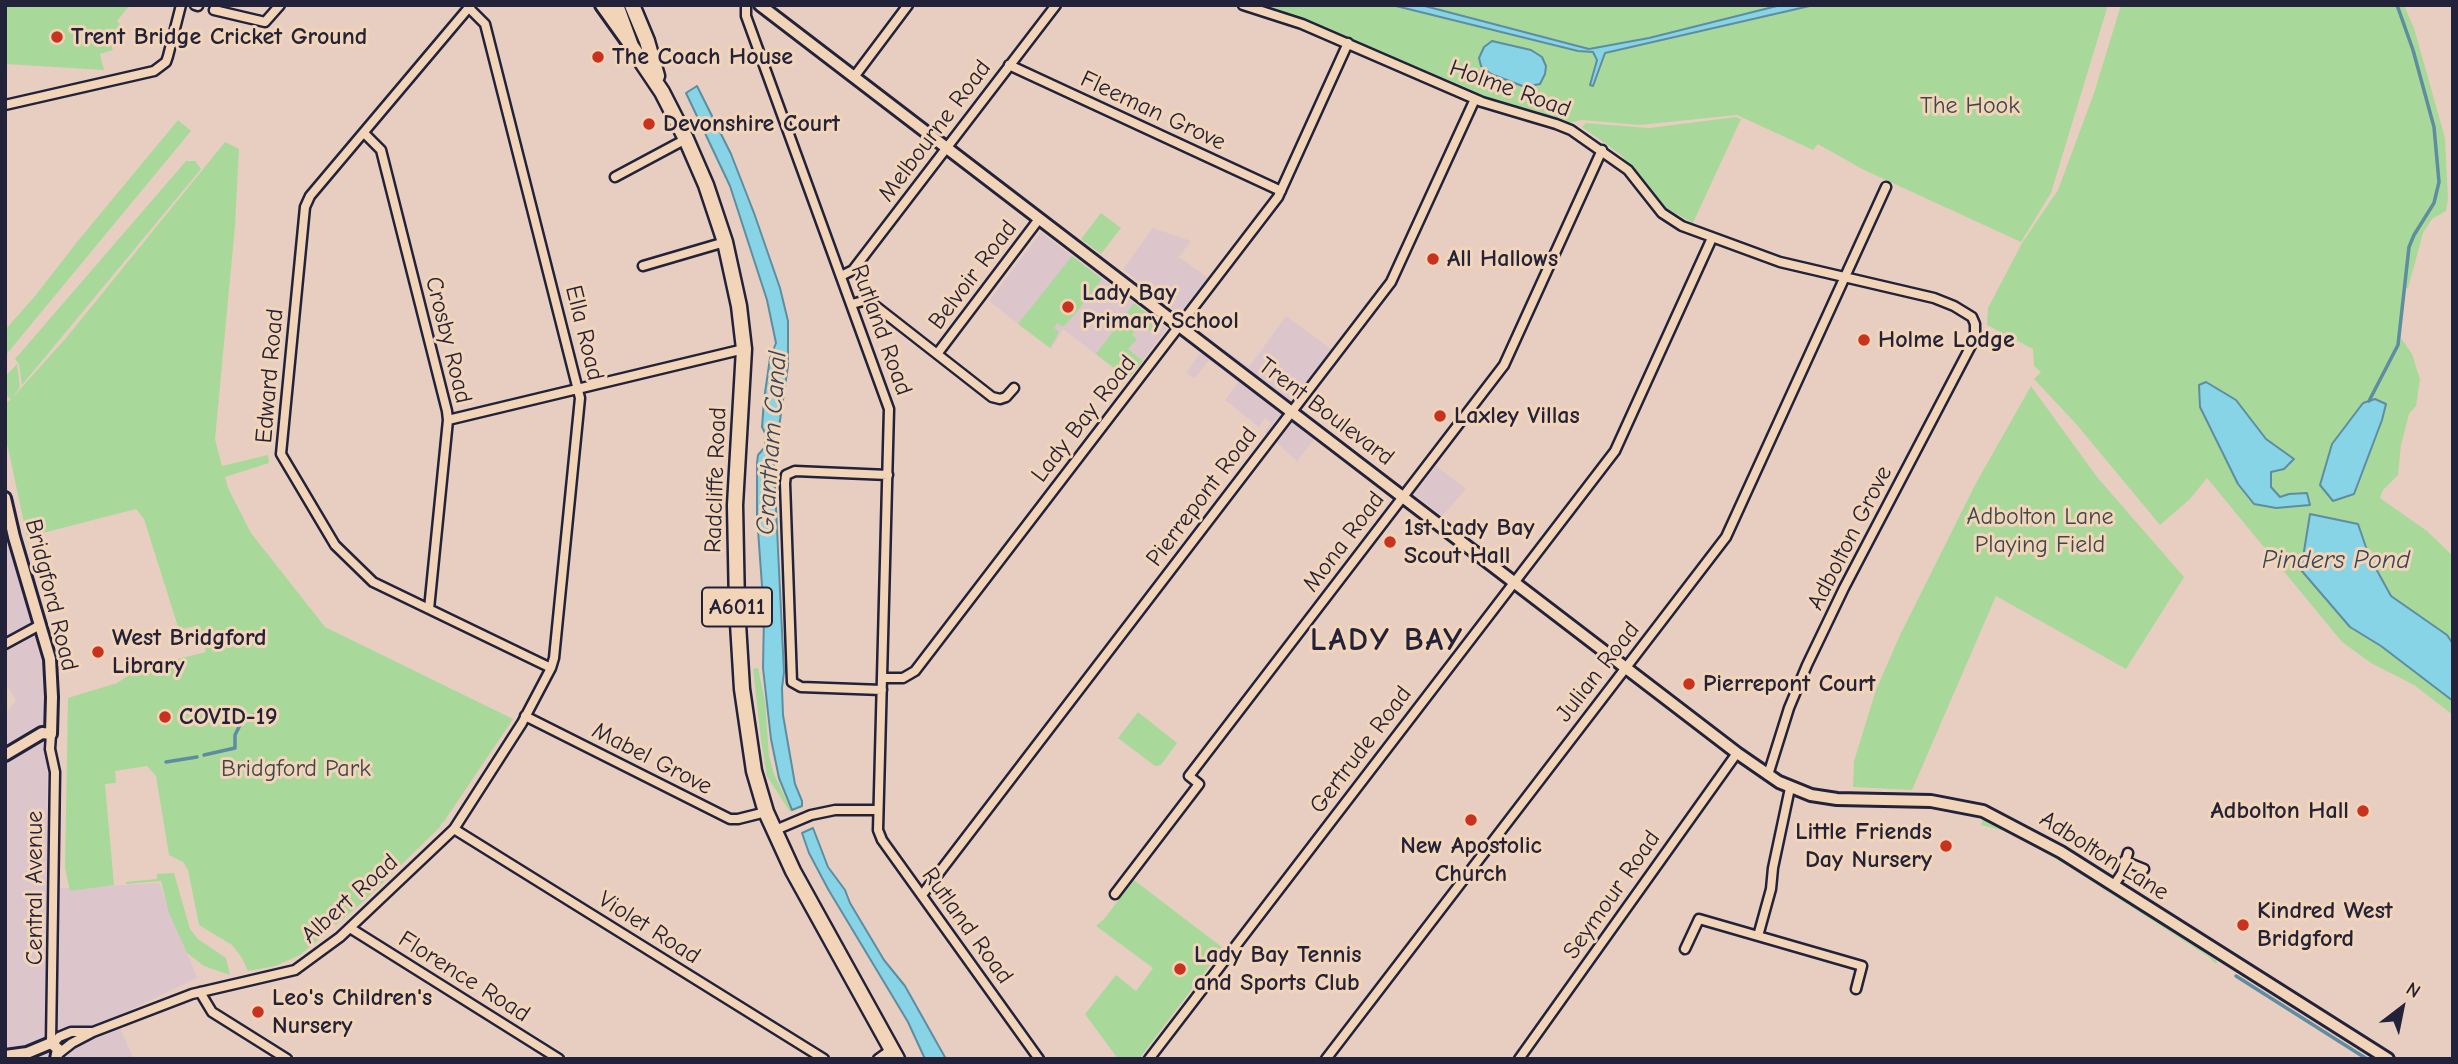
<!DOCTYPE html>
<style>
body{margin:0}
#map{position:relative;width:2458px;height:1064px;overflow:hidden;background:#e8cec1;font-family:"Comic Neue",sans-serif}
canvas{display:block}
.frame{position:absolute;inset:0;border:7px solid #22223b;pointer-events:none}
.north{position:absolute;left:2367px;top:973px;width:70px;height:70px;-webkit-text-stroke:5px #f2d5b8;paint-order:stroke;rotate:32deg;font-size:19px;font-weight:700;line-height:28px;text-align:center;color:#22223b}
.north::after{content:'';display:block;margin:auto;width:24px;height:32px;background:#22223b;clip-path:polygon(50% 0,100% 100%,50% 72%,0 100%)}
</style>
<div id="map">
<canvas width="2458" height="1064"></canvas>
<div class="frame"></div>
<div class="north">N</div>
</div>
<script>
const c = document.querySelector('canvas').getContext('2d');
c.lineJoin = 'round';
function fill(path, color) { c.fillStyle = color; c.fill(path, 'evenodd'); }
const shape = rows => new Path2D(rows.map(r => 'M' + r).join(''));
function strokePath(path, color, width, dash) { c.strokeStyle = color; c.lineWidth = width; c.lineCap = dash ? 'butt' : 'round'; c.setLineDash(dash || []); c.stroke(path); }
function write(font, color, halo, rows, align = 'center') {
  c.font = font + ' "Comic Neue",sans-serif'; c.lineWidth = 6; c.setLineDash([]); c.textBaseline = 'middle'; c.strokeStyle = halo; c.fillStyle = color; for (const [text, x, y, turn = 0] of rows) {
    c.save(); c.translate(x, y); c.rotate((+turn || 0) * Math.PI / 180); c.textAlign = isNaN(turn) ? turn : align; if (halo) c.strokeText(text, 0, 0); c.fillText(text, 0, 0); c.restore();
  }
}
fill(shape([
 [1153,228,1191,241,1179,257,1211,280,1185,314,1179,314,1123,269],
 [1041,232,1148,314,1145,318,1158,327,1162,325,1167,329,1128,379,1063,329,1051,349,989,301],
 [1286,316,1334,351,1293,407,1322,430,1297,461,1265,432,1271,423,1265,418,1259,427,1225,400,1238,382,1209,360,1195,378,1186,373,1205,346,1218,357,1224,349,1249,367],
 [1436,466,1466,489,1442,516,1414,494],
 [5,523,47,675,48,889,159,883,197,978,115,1017,134,1059,5,1059,5,715,16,700,5,683]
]), '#dcc6cb');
fill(shape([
 [5,5,130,5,117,21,120,24,113,33,109,29,106,33,113,50,100,54,104,70,5,64],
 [1262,5,2108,5,2051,193,2021,242,1862,169,1818,144,1813,150,1737,115,1640,125,1581,120,1570,123,1477,95,1297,16],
 [2121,5,2404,5,2414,28,2445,138,2448,199,2446,211,2432,219,2423,233,2408,288,2405,289,2403,286,2401,322,2397,345,2399,346,2401,338,2412,354,2420,379,2416,406,2409,414,2401,445,2398,475,2383,490,2380,498,2427,531,2453,556,2453,715,2414,685,2371,663,2342,642,2207,478,2190,499,2160,525,2077,425,2034,379,2041,372,2034,366,2033,349,1987,325,1988,308,2022,243,2058,190,2094,93],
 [2199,385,2235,400,2266,439,2278,448,2270,472,2271,487,2280,497,2289,494,2276,508,2254,504,2238,484,2200,407],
 [2358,524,2369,556,2391,596,2447,635,2381,646,2350,628],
 [1736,117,1741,119,1693,223,1666,208,1621,155,1582,127,1586,123,1649,128],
 [178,120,191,131,5,356,5,330,35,296,77,242],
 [225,142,239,149,235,226,215,439,222,466,268,455,269,463,225,477,228,488,251,533,325,627,513,719,443,823,442,822,440,827,364,901,336,925,334,923,327,928,330,930,300,955,275,966,248,971,242,958,232,945,199,925,188,870,183,862,169,855,156,776,147,766,115,771,116,783,105,784,114,885,70,891,65,868,68,698,117,683,140,668,206,652,199,625,179,630,144,519,136,509,27,537,5,434,5,404,11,399,5,395,5,377,17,364,20,387,13,397,66,338],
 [186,161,195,161,201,169,22,385,19,364,15,359],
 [1101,213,1121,228,1101,254,1081,239],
 [1072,256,1102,279,1077,312,1063,327,1057,323,1054,328,1059,332,1050,348,1018,324],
 [1134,303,1148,314,1145,318,1158,328,1154,333,1141,324,1132,335,1137,339,1128,349,1143,361,1128,379,1096,354],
 [2031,386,2097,477,2184,577,2126,669,1996,596,1912,790,1853,787,1854,761,1876,690,1900,635,1976,483],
 [758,668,765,701,769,756,774,774,791,810,790,812,767,776,761,740,753,669],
 [1138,712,1177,743,1161,765,1155,766,1118,738],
 [1983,819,2023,836,2076,867,2174,930,2217,961,2216,964,2209,957,2068,866,2026,842,2005,831,1981,825],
 [174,873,190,929,198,939,226,958,230,975,204,966,187,953,169,913,161,881,126,884,126,882,157,879,157,874],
 [1134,880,1223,948,1139,1059,1118,1059,1085,1014,1116,975,1136,991,1153,968,1096,926,1104,919]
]), '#a9d99a');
const water = shape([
 [1392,5,1421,5,1589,49,1649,38,1781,5,1814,5,1605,53,1593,86,1590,85,1597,60,1593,52,1578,51,1392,5],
 [1492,41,1531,50,1542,57,1546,66,1545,74,1540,84,1525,87,1491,74,1481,66,1479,58,1484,47,1492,41],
 [697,86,731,154,754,213,780,288,788,321,788,366,779,427,774,433,773,447,784,672,782,688,783,715,795,784,802,801,802,806,792,810,779,778,771,739,763,668,764,614,757,516,757,463,758,455,765,447,766,435,762,427,764,400,770,358,776,343,767,300,730,186,686,93,697,86],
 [2206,382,2236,400,2266,439,2294,459,2284,469,2271,472,2271,487,2280,497,2289,494,2307,493,2310,505,2276,508,2254,504,2238,484,2200,407,2199,385,2206,382],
 [2375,399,2386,404,2382,420,2354,494,2333,501,2320,485,2332,444,2363,403,2375,399],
 [2310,514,2358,524,2369,556,2391,596,2447,635,2453,644,2453,701,2381,646,2350,627,2301,570,2310,514],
 [813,828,828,867,845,890,850,903,884,960,905,986,946,1059,925,1059,908,1022,828,889,809,853,802,833,813,828]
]);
fill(water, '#86d4e5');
strokePath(water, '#5e8da1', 2);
strokePath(shape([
 [2369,401,2398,345,2409,247,2414,235,2434,203,2439,182,2434,127,2413,50,2397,5],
 [204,755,235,748,235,735,241,723,249,716,260,714],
 [166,762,197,757],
 [2236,976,2367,1059]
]), '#5e8da1', 3.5);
const minor = shape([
 [195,5,198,6],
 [471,5,310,196,305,207,281,454,335,545,373,582,551,668],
 [746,5,746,16,889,409,878,830,882,840,1039,1059],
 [1243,5,1302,24,1482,102,1556,124,1571,130,1628,170,1662,213,1682,226,1780,262,1934,298,1954,306,1972,317,1975,324,1975,338,1844,588,1807,665,1789,708,1768,775],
 [214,10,265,22,280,5],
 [1009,65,1281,191],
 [854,77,908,5],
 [5,105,154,71,166,62,168,56,181,5],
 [364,133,381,150,447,411,448,420,429,609],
 [615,177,686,139],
 [643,266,725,242],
 [841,276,853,270,1056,5],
 [852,304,863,301,873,304,992,397,1000,399,1006,397,1014,388],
 [937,354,1039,219],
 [448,420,744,349],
 [5,644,40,625],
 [882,678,903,678,915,671,1278,197,1348,43],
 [882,690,801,687,792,682,785,483,786,475,795,471,888,475],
 [525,716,730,819,738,819,766,812],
 [51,734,50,749,55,772,51,1043],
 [1790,788,1773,868,1771,889,1758,936,1862,966,1856,989],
 [454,829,824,1059],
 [773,831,811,815,835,810,878,810],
 [2124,861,2144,869],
 [2114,885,2122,873,2128,853],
 [1115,894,1199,784,1189,776,1504,365,1602,150],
 [922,895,1391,282,1475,99],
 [350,928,559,1059],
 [1685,949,1699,919,1758,936],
 [200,992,212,1012,287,1059],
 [53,1044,59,1037,71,1032,93,1032],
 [58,1054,72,1043,93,1032,192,994,295,970,340,937,454,829,522,723,551,668,554,658,580,398,485,24,469,8],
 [878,1059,892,1049],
 [1149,1059,1615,451,1712,238],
 [1326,1059,1726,537,1886,187],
 [1519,1059,1737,753]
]);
const tertiary = shape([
 [760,5,1737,753,1779,782,1811,795,1837,799,1931,801,1983,811,2061,852,2388,1059],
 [5,498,14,537,50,659,52,697,51,734,42,733,5,755],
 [5,1056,27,1053,51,1043,58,1049,56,1059]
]);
const primary = shape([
 [602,5,627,40]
]);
const trunk = shape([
 [616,5,631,46,662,92,686,139,706,185,725,242,739,306,744,349,735,505,737,607,742,689,754,771,766,812,793,871,897,1059],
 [632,5,647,41,657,76]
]);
strokePath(minor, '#22223b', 13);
strokePath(tertiary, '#22223b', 16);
strokePath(primary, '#22223b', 18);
strokePath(trunk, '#22223b', 19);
strokePath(minor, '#f2d5b8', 8);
strokePath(tertiary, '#f2d5b8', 10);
strokePath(primary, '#f2d5b8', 12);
strokePath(trunk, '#f2d5b8', 14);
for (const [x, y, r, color] of [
 [57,37,7,"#c8321e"],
 [598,57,7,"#c8321e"],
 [649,124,7,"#c8321e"],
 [1433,259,7,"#c8321e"],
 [1068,307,7,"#c8321e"],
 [1864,340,7,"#c8321e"],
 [1440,416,7,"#c8321e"],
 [1390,542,7,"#c8321e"],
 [98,652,7,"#c8321e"],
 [1689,684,7,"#c8321e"],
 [165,717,7,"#c8321e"],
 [2363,811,7,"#c8321e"],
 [1471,820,7,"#c8321e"],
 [1946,846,7,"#c8321e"],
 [2243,925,7,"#c8321e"],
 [1180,969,7,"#c8321e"],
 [258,1012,7,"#c8321e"]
]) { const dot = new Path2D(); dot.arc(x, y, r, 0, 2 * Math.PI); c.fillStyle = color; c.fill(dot); strokePath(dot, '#f2d5b8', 2.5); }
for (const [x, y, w] of [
 [737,607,70]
]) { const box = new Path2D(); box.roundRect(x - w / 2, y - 19.5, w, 39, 5); c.fillStyle = '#f2d5b8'; c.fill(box); strokePath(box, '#22223b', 2); }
write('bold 23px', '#22223b', null, [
 ["A6011",737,607]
]);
write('bold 24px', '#22223b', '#f2d5b8', [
 ["Trent Bridge Cricket Ground",71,37],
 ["The Coach House",612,57],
 ["Devonshire Court",663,124],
 ["All Hallows",1447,259],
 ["Lady Bay",1082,293],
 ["Primary School",1082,321],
 ["Holme Lodge",1878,340],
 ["Laxley Villas",1454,416],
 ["1st Lady Bay",1404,528],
 ["Scout Hall",1404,556],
 ["West Bridgford",112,638],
 ["Library",112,666],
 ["Pierrepont Court",1703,684],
 ["COVID-19",179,717],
 ["Adbolton Hall",2349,811,"right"],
 ["Little Friends",1932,832,"right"],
 ["Day Nursery",1932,860,"right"],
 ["New Apostolic",1471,846,"center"],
 ["Church",1471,874,"center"],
 ["Kindred West",2257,911],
 ["Bridgford",2257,939],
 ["Lady Bay Tennis",1194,955],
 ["and Sports Club",1194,983],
 ["Leo's Children's",272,998],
 ["Nursery",272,1026]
], 'left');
write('24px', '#22223b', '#f2d5b8', [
 ["Holme Road",1510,89,20],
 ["Fleeman Grove",1153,111,25],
 ["Melbourne Road",935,131,-53],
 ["Belvoir Road",973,275,-53],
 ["Rutland Road",881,330,70],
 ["Ella Road",584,333,76],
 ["Crosby Road",448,340,76],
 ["Edward Road",270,376,-85],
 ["Trent Boulevard",1326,412,37],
 ["Lady Bay Road",1084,419,-52],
 ["Radcliffe Road",716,480,-88],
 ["Pierrepont Road",1202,497,-53],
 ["Adbolton Grove",1850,538,-63],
 ["Mona Road",1344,542,-53],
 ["Bridgford Road",51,595,76],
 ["Julian Road",1598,672,-52],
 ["Gertrude Road",1361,750,-53],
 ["Mabel Grove",652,759,27],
 ["Adbolton Lane",2104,856,32],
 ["Central Avenue",35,888,-90],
 ["Seymour Road",1612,895,-55],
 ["Albert Road",350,899,-42],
 ["Rutland Road",967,926,54],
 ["Violet Road",649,928,32],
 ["Florence Road",464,977,32]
]);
write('24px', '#3d474e', '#f2d5b8', [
 ["The Hook",1970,106],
 ["Adbolton Lane",2040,517],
 ["Playing Field",2040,545],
 ["Bridgford Park",296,769]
]);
write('italic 26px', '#36465d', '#f2d5b8', [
 ["Grantham Canal",772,443,-86],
 ["Pinders Pond",2336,561]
]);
c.letterSpacing = '2px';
write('bold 32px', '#22223b', '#f2d5b8', [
 ["LADY BAY",1387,641]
]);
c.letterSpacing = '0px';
</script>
